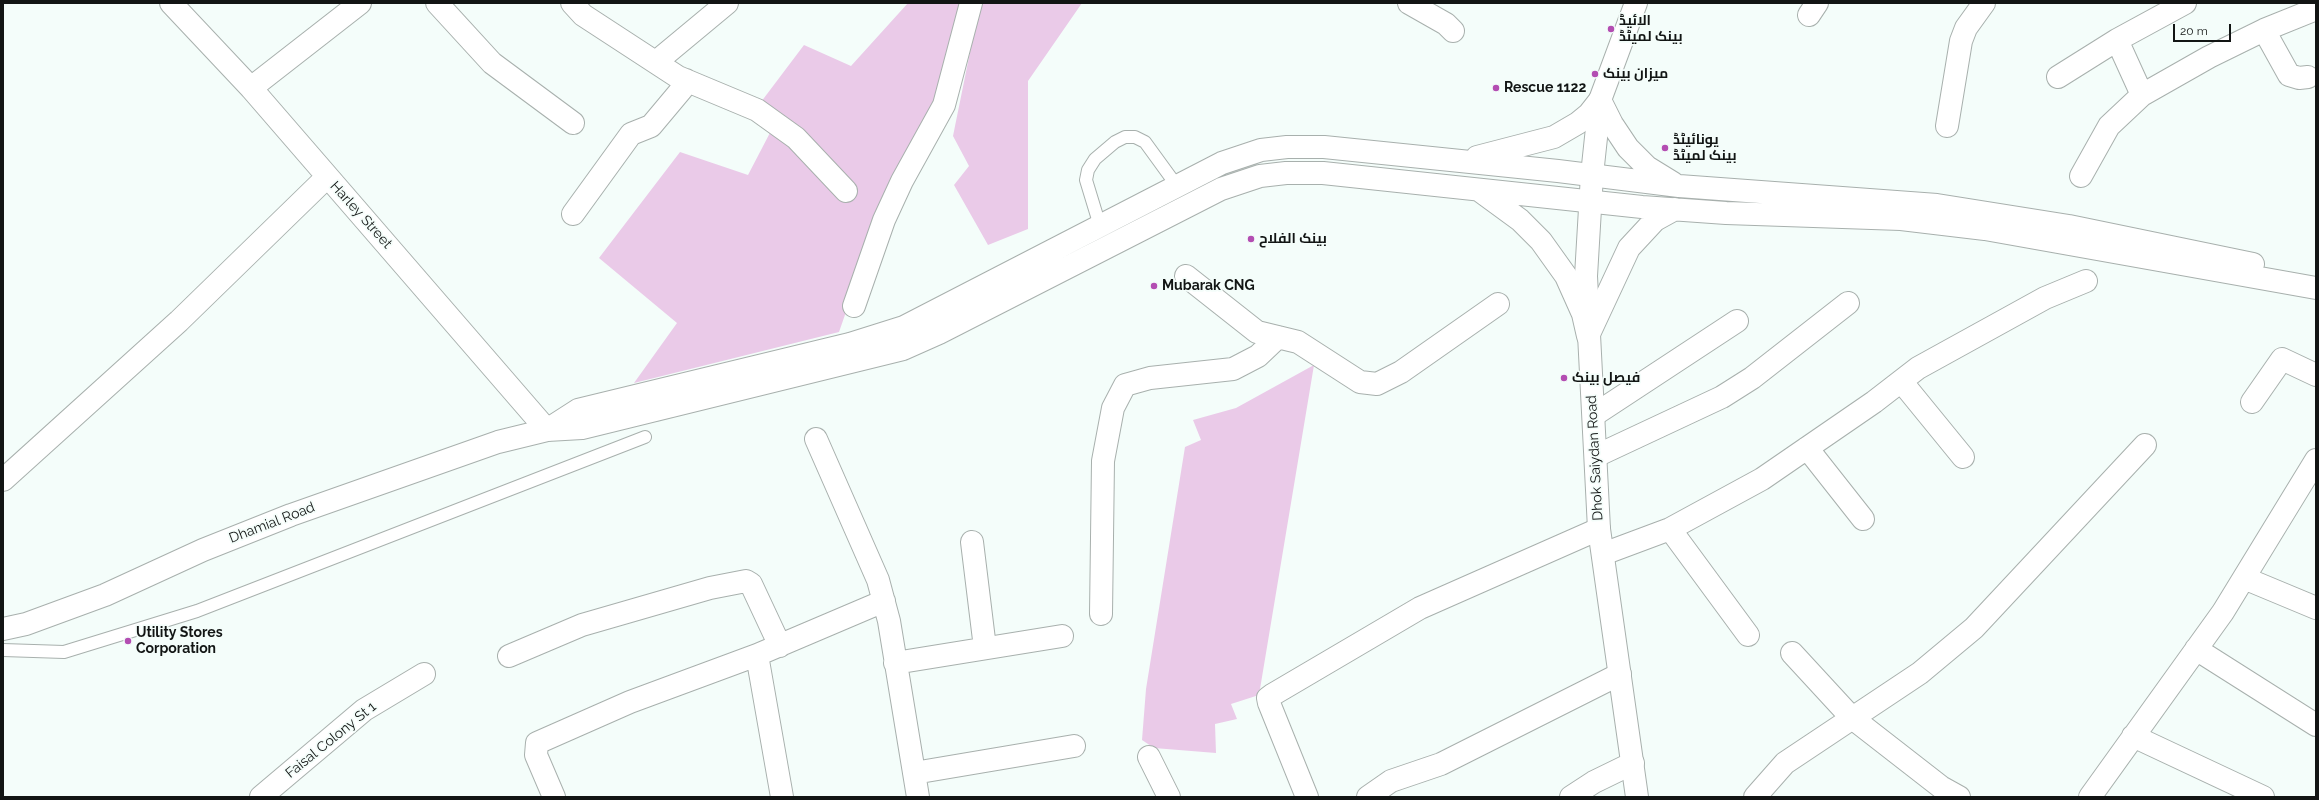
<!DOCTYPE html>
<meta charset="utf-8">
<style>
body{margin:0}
#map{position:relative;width:2319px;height:800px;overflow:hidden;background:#f4fdfa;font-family:Raleway,sans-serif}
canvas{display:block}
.frame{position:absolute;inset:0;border:4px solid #121514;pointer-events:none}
.scale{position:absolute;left:2173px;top:24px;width:58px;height:18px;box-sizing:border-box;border:2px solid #121514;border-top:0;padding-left:5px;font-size:12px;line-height:14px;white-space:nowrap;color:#121514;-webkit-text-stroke:3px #f4fdfa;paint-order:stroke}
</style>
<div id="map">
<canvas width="2319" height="800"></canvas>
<div class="frame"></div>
<div class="scale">20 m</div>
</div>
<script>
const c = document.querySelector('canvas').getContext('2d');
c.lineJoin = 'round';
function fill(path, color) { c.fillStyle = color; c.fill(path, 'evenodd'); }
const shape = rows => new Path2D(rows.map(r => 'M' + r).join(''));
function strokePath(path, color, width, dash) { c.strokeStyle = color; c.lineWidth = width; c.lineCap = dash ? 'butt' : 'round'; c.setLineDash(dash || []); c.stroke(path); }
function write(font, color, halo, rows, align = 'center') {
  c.font = font + ' Raleway,Cairo,sans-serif'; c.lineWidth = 3.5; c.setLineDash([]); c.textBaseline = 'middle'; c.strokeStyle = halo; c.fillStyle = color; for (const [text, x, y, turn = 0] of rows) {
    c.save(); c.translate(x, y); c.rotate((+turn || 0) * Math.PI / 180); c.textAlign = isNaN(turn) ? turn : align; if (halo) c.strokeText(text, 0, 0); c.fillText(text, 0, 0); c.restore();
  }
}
fill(shape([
 [908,3,965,3,940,92,869,246,839,332,634,383,677,323,599,258,680,152,748,175,773,127,761,102,804,45,851,66],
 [980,3,1082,3,1028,81,1028,229,988,245,954,185,969,166,953,136],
 [1314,365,1259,695,1231,704,1237,719,1215,724,1216,753,1154,748,1142,740,1146,689,1185,447,1201,440,1193,420,1236,408]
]), '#eacae8');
const service = shape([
 [1100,226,1086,180,1088,170,1095,159,1115,142,1125,137,1135,137,1145,142,1177,186],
 [3,650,64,652,197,611,645,437]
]);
const minor = shape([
 [171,3,251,88,547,430],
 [437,3,492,63,573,123],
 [572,3,583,15,678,77,757,110,796,138,846,191],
 [1409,3,1446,24,1453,31],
 [1809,15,1817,3],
 [2264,30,2289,75,2299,78,2308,77],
 [2117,40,2142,95],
 [656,62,727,3],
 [2058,77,2117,40,2185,3],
 [251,88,360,3],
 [1947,126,1961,41,1966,28,1984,3],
 [2081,176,2109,126,2142,95,2209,57,2264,30,2316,9],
 [573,214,631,134,651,126,682,89,686,80],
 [1186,276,1257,332,1298,342,1360,382,1377,384,1401,372,1498,304],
 [854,306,884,220,902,181,944,105,971,3],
 [1901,381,1963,457],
 [2252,402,2282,359,2316,375],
 [1594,415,1737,321],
 [816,439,878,580,889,621,918,797],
 [1807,448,1863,519],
 [1596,456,1722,397,1752,378,1848,303],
 [3,480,179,321,327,177],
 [1670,529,1748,635],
 [972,542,985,648],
 [1603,554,1670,529,1762,479,1874,402,1918,368,2045,298,2086,281],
 [2244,578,2316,608],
 [1101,614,1103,461,1113,408,1125,385,1150,378,1233,369,1258,356,1278,337],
 [2196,649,2316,725],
 [1792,653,1851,717,1941,787,1959,797],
 [509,656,582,625,710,588,746,581,751,584,780,646],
 [895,663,1062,636],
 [2133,736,2263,797],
 [1149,757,1169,797],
 [914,773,1074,746],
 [261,797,364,710,424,674],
 [554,797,536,755,537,743,630,702,757,655],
 [782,797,757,655,884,601],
 [1307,797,1269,703,1268,698,1272,695,1420,608,1599,529],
 [1368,797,1391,781,1441,764,1620,674],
 [1571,797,1594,782,1633,763],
 [1755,797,1785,763,1920,673,1974,628,2145,445],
 [2090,797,2223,612,2316,460]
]);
const tertiary = shape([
 [1592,175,1600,100,1636,3]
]);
const secondary = shape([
 [1592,175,1586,276,1599,529,1637,797]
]);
const primary = shape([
 [1477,157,1554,137,1578,123,1589,114,1600,100,1612,124,1628,148,1647,167,1673,183],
 [1479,190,1520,220,1541,241,1566,276,1583,314,1588,336],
 [1588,336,1629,248,1655,220,1675,209],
 [550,428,578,410,850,344,904,327,1222,163,1261,150,1287,147,1324,147,1558,171,1679,186,1937,205,2069,226,2253,264],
 [3,629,26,624,105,595,203,550,291,515,498,442,547,430,582,428,903,349,939,333,1221,189,1260,176,1286,173,1323,173,1642,207,1726,213,1901,219,1985,229,2316,288]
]);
strokePath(service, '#a8b0ad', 14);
strokePath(minor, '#a8b0ad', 24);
strokePath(tertiary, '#a8b0ad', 24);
strokePath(secondary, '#a8b0ad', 24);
strokePath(primary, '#a8b0ad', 24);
strokePath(service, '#fff', 12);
strokePath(minor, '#fff', 22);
strokePath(tertiary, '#fff', 22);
strokePath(secondary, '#fff', 22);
strokePath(primary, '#fff', 22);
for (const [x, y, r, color] of [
 [1611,29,4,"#b34db2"],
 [1595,74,4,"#b34db2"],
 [1496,88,4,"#b34db2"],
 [1665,148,4,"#b34db2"],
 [1251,239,4,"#b34db2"],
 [1154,286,4,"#b34db2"],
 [1564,378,4,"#b34db2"],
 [128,641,4,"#b34db2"]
]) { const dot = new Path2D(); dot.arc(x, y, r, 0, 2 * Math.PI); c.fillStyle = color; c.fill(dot); strokePath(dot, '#f4fdfa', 1.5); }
write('bold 14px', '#121514', '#f4fdfa', [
 ["الائیڈ",1619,21],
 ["بینک لمیٹڈ",1619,37],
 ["میزان بینک",1603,74],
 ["Rescue 1122",1504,88],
 ["یونائیٹڈ",1673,140],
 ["بینک لمیٹڈ",1673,156],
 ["بینک الفلاح",1259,239],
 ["Mubarak CNG",1162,286],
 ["فیصل بینک",1572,378],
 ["Utility Stores",136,633],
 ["Corporation",136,649]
], 'left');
write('14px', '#121514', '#f4fdfa', [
 ["Harley Street",361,215,48],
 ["Dhok Saiydan Road",1595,458,-93],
 ["Dhamial Road",272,523,-21],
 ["Faisal Colony St 1",331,740,-39]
]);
</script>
